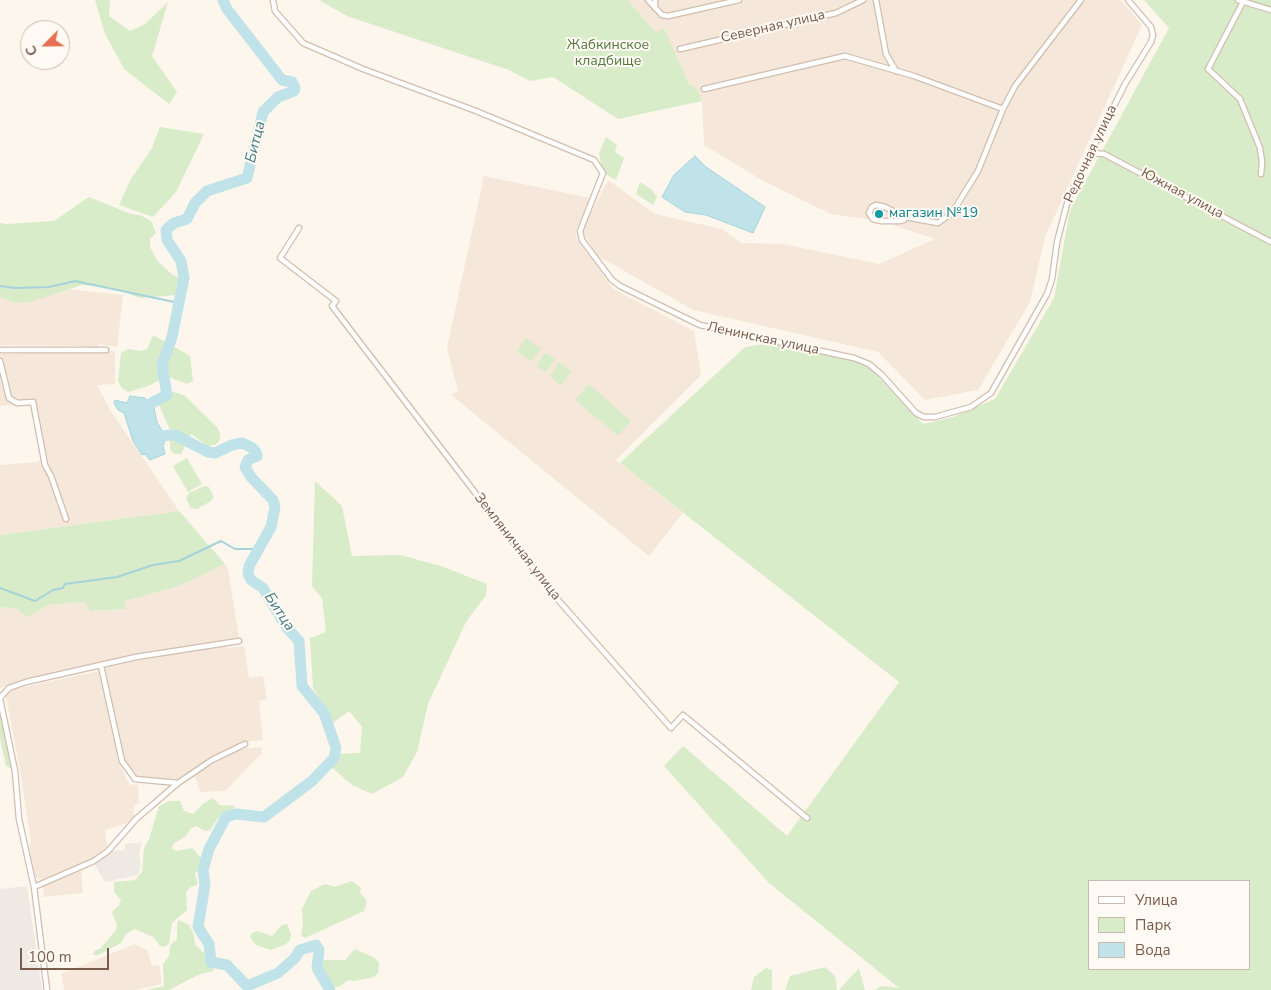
<!DOCTYPE html>
<meta charset="utf-8">
<style>
body{margin:0}
#map{position:relative;width:1271px;height:990px;overflow:hidden;background:#fdf6ec;font-family:"Nunito Sans",sans-serif}
canvas{display:block}
.legend{position:absolute;left:1088px;top:880px;width:162px;height:90px;box-sizing:border-box;background:#fffaf3;border:1px solid #cabbb1;margin:0;padding:6px 9px;list-style:none;font-size:15px;color:#7a5c4d}
.legend li{display:flex;align-items:center;gap:10px;height:25px}
.legend b{width:25px;border:1px solid #cabbb1}
.north{position:absolute;left:20px;top:20px;width:50px;height:50px;box-sizing:border-box;background:#fffaf3;border:1px solid #cabbb1;border-radius:50%;rotate:247deg;font-size:14px;font-weight:700;line-height:20px;text-align:center;color:#7a5c4d}
.north::after{content:'';display:block;margin:auto;width:18px;height:22px;background:#e76f51;clip-path:polygon(50% 0,100% 100%,50% 72%,0 100%)}
.scale{position:absolute;left:20px;top:948px;width:89px;height:22px;box-sizing:border-box;border:2px solid #7a5c4d;border-top:0;padding-left:6px;font-size:15px;line-height:18px;white-space:nowrap;color:#7a5c4d;-webkit-text-stroke:4px #fffaf3;paint-order:stroke}
</style>
<div id="map">
<canvas width="1271" height="990"></canvas>
<ul class="legend">
<li><b style="height:6px;background:#fff"></b>Улица</li>
<li><b style="height:14px;background:#d8ecc9"></b>Парк</li>
<li><b style="height:14px;background:#bfe3e8"></b>Вода</li>
</ul>
<div class="north">С</div>
<div class="scale">100 m</div>
</div>
<script>
const c = document.querySelector('canvas').getContext('2d');
c.lineJoin = 'round';
function fill(path, color) { c.fillStyle = color; c.fill(path, 'evenodd'); }
const shape = rows => new Path2D(rows.map(r => 'M' + r).join(''));
function strokePath(path, color, width, dash) { c.strokeStyle = color; c.lineWidth = width; c.lineCap = dash ? 'butt' : 'round'; c.setLineDash(dash || []); c.stroke(path); }
function write(font, color, halo, rows, align = 'center') {
  c.font = font + ' "Nunito Sans",sans-serif'; c.lineWidth = 4; c.setLineDash([]); c.textBaseline = 'middle'; c.strokeStyle = halo; c.fillStyle = color; for (const [text, x, y, turn = 0] of rows) {
    c.save(); c.translate(x, y); c.rotate((+turn || 0) * Math.PI / 180); c.textAlign = isNaN(turn) ? turn : align; if (halo) c.strokeText(text, 0, 0); c.fillText(text, 0, 0); c.restore();
  }
}
fill(shape([
 [628,0,1121,0,1142,25,1045,237,1030,302,978,390,925,400,878,352,693,310,598,256,582,231,608,180,655,214,722,229,741,243,783,244,879,264,935,239,881,221,831,214,760,179,704,145,702,101,698,90,689,84,664,29,656,33],
 [484,176,590,198,575,232,578,240,613,289,694,331,701,375,616,460,683,513,649,556,451,395,458,391,447,348],
 [0,282,123,295,117,347,99,344,97,348,82,346,0,345],
 [115,351,115,384,97,385,110,410,179,511,0,535,0,465,37,462,41,459,30,404,0,406,0,354],
 [225,564,228,569,239,638,131,655,97,665,28,678,0,688,0,607,18,609,27,616,49,605,85,602,90,611,125,609,124,601,179,586],
 [226,645,227,648,244,646,249,678,263,676,267,699,259,701,263,740,245,742,213,757,178,780,137,778,124,762,105,668,134,661],
 [99,671,119,763,129,784,138,785,139,804,134,805,134,817,131,822,105,830,107,847,93,859,40,880,35,877,29,846,31,842,21,776,6,696,11,690],
 [262,747,262,753,225,791,201,792,194,775,240,749],
 [81,871,83,893,44,897,43,886],
 [135,944,147,950,152,966,159,965,162,984,136,990,64,990,61,974]
]), '#f5e8da');
fill(shape([
 [142,842,139,854,141,865,138,875,105,882,95,865,112,851,125,850,125,844],
 [27,886,42,990,0,990,0,889]
]), '#efe9e4');
fill(shape([
 [95,0,110,0,109,16,130,31,145,24,168,2,152,56,177,92,169,104,124,69,105,34],
 [319,0,628,0,656,33,664,28,689,84,698,90,702,101,618,119,553,77,530,81,509,70,347,16],
 [1144,0,1271,0,1271,990,875,990,881,986,899,988,769,883,664,766,683,746,787,836,899,682,620,463,745,347,777,342,866,364,923,424,953,417,995,399,1054,298,1070,210,1169,28],
 [1090,881,1250,881,1250,969,1090,969],
 [160,127,204,134,176,192,153,217,119,205,131,179,152,148],
 [606,137,617,145,615,152,624,158,616,180,603,173,599,153],
 [640,182,652,190,657,197,653,205,636,194],
 [89,197,131,214,140,215,151,221,156,233,150,239,150,247,158,262,173,275,181,278,177,295,140,298,110,287,82,285,30,302,16,303,0,297,0,223,7,224,54,221],
 [153,335,190,356,193,381,187,384,167,376,148,386,128,392,122,388,118,381,121,353,128,349,141,351,147,349],
 [526,338,541,349,531,362,517,351],
 [545,353,555,359,546,372,536,366],
 [559,362,571,371,561,386,550,376],
 [589,384,631,421,618,436,575,400],
 [170,391,184,395,217,427,220,433,220,440,215,445,208,446,191,434,181,454,174,454,170,449,170,430,159,405,159,398],
 [187,458,202,484,188,492,173,466],
 [315,481,342,506,352,556,400,555,441,566,487,584,486,595,466,622,428,704,417,752,403,777,372,794,352,785,330,766,337,754,360,753,362,727,349,711,333,723,313,688,310,638,326,632,322,598,312,586],
 [204,486,209,487,214,497,211,501,197,509,191,508,186,498,189,493],
 [179,511,225,564,179,586,125,601,125,609,90,611,85,602,49,605,27,617,18,609,0,607,0,535],
 [0,713,2,719,12,769,6,766,0,738],
 [213,798,220,805,235,806,233,811,219,817,210,830,205,831,196,826,191,828,186,836,173,844,172,849,177,851,192,848,203,860,195,874,198,884,189,888,186,893,187,910,172,923,169,943,165,947,160,946,153,937,135,929,126,934,121,943,98,955,93,955,95,950,100,949,116,930,117,925,112,912,119,905,121,900,114,892,114,882,135,880,142,872,144,848,149,839,159,806,169,801,180,801,184,811,193,814,204,803],
 [352,881,361,888,360,893,367,901,364,911,305,938,301,935,303,925,302,909,311,891,325,884,334,887],
 [179,920,189,925,194,935,195,945,205,954,209,963,213,966,213,971,198,975,169,990,146,990,164,986,163,964,169,956,170,946,177,939,177,924],
 [287,924,291,934,290,940,286,944,271,950,256,945,250,937,252,933,258,931,272,936,282,925],
 [355,949,375,958,379,963,378,973,374,977,354,981,348,980,339,987,333,986,321,964,324,960,345,960],
 [825,967,835,976,837,990,785,990,790,976],
 [766,968,772,970,772,990,751,990,754,977],
 [859,968,865,990,839,990,847,981]
]), '#d8ecc9');
const water = shape([
 [695,156,706,167,765,207,753,233,706,215,685,212,662,197,674,175,695,156],
 [130,396,145,398,154,408,157,422,166,438,163,446,165,454,150,460,145,454,142,455,133,441,124,413,118,410,114,403,115,400,127,403,130,396]
]);
fill(water, '#bfe3e8');
strokePath(water, '#a5d3da', 1);
strokePath(shape([
 [0,286,15,288,49,287,75,281,179,303],
 [0,588,35,601,53,590,63,588,65,584,117,577,153,565,179,561,221,541,235,549,259,549],
 [247,986,249,990]
]), '#a5d3da', 2);
strokePath(shape([
 [141,411,140,409,167,395,162,365,172,337,184,278,181,261,167,240,166,230,174,223,187,219,195,203,207,191,247,178,263,112,278,97,294,91,295,88,292,82,282,80,227,9,223,0],
 [152,432,156,436,175,435,208,452,215,453,232,445,242,443,251,447,256,452,257,456,248,460,245,467,251,477,273,500,275,507,271,527,249,566,248,574,251,580,263,588,287,628,299,641,302,686,324,713,336,748,334,758,312,781,264,817,236,814,226,817,209,849,203,870,205,885,198,927,209,944,211,962,227,965,247,986,278,973,295,958,300,950,316,945,319,950,317,968,330,990]
]), '#bfe3e8', 11);
const minor = shape([
 [273,0,275,11,303,43,363,69,476,111,594,160,603,173,580,231,582,240,612,280,620,286,700,325,854,358,869,364,882,375,916,413,924,417,935,417,971,407,991,393,1047,294,1052,279,1057,242,1069,196,1125,84,1151,42,1153,35,1151,27,1128,0],
 [648,0,662,15,668,16,739,0],
 [876,0,886,54,896,71],
 [1238,0,1271,10],
 [1243,2,1208,69,1240,99,1260,148,1262,162,1261,174],
 [655,8,655,0],
 [680,49,836,13,863,0],
 [704,89,845,56,914,76,1003,109],
 [1091,153,1104,154,1271,242],
 [905,217,904,220,899,221,881,221,873,219,869,213,872,207,876,205,885,207,905,217,938,223,952,213,978,171,1003,109,1015,86,1081,0],
 [299,228,280,258,336,301,332,306,552,593,671,728,683,715,807,818],
 [0,350,106,350],
 [0,361,9,398,17,403,33,402,45,465,51,476,66,519],
 [101,666,122,761,135,779,178,783],
 [0,698,9,688,26,682,136,657,239,641],
 [0,699,15,771,19,819,34,887,47,990],
 [34,887,94,861,108,851,136,819,178,783,212,760,245,744]
]);
strokePath(minor, '#d1beb0', 7);
strokePath(minor, '#fff', 4.5);
for (const [x, y, r, color] of [
 [879,214,5,"#0f9aa8"]
]) { const dot = new Path2D(); dot.arc(x, y, r, 0, 2 * Math.PI); c.fillStyle = color; c.fill(dot); strokePath(dot, '#fffaf3', 2); }
write('14px', '#7a5c4d', '#fffaf3', [
 ["Северная улица",773,27,-13],
 ["Редочная улица",1091,154,-65],
 ["Южная улица",1182,194,28],
 ["Ленинская улица",763,339,12],
 ["Земляничная улица",517,547,52]
]);
write('14px', '#537a41', '#fffaf3', [
 ["Жабкинское",608,46],
 ["кладбище",608,62]
]);
write('14px', '#0d838f', '#fffaf3', [
 ["магазин №19",889,214]
], 'left');
write('italic 15px', '#437c86', '#fffaf3', [
 ["Битца",256,142,-76],
 ["Битца",279,612,56]
]);
</script>
